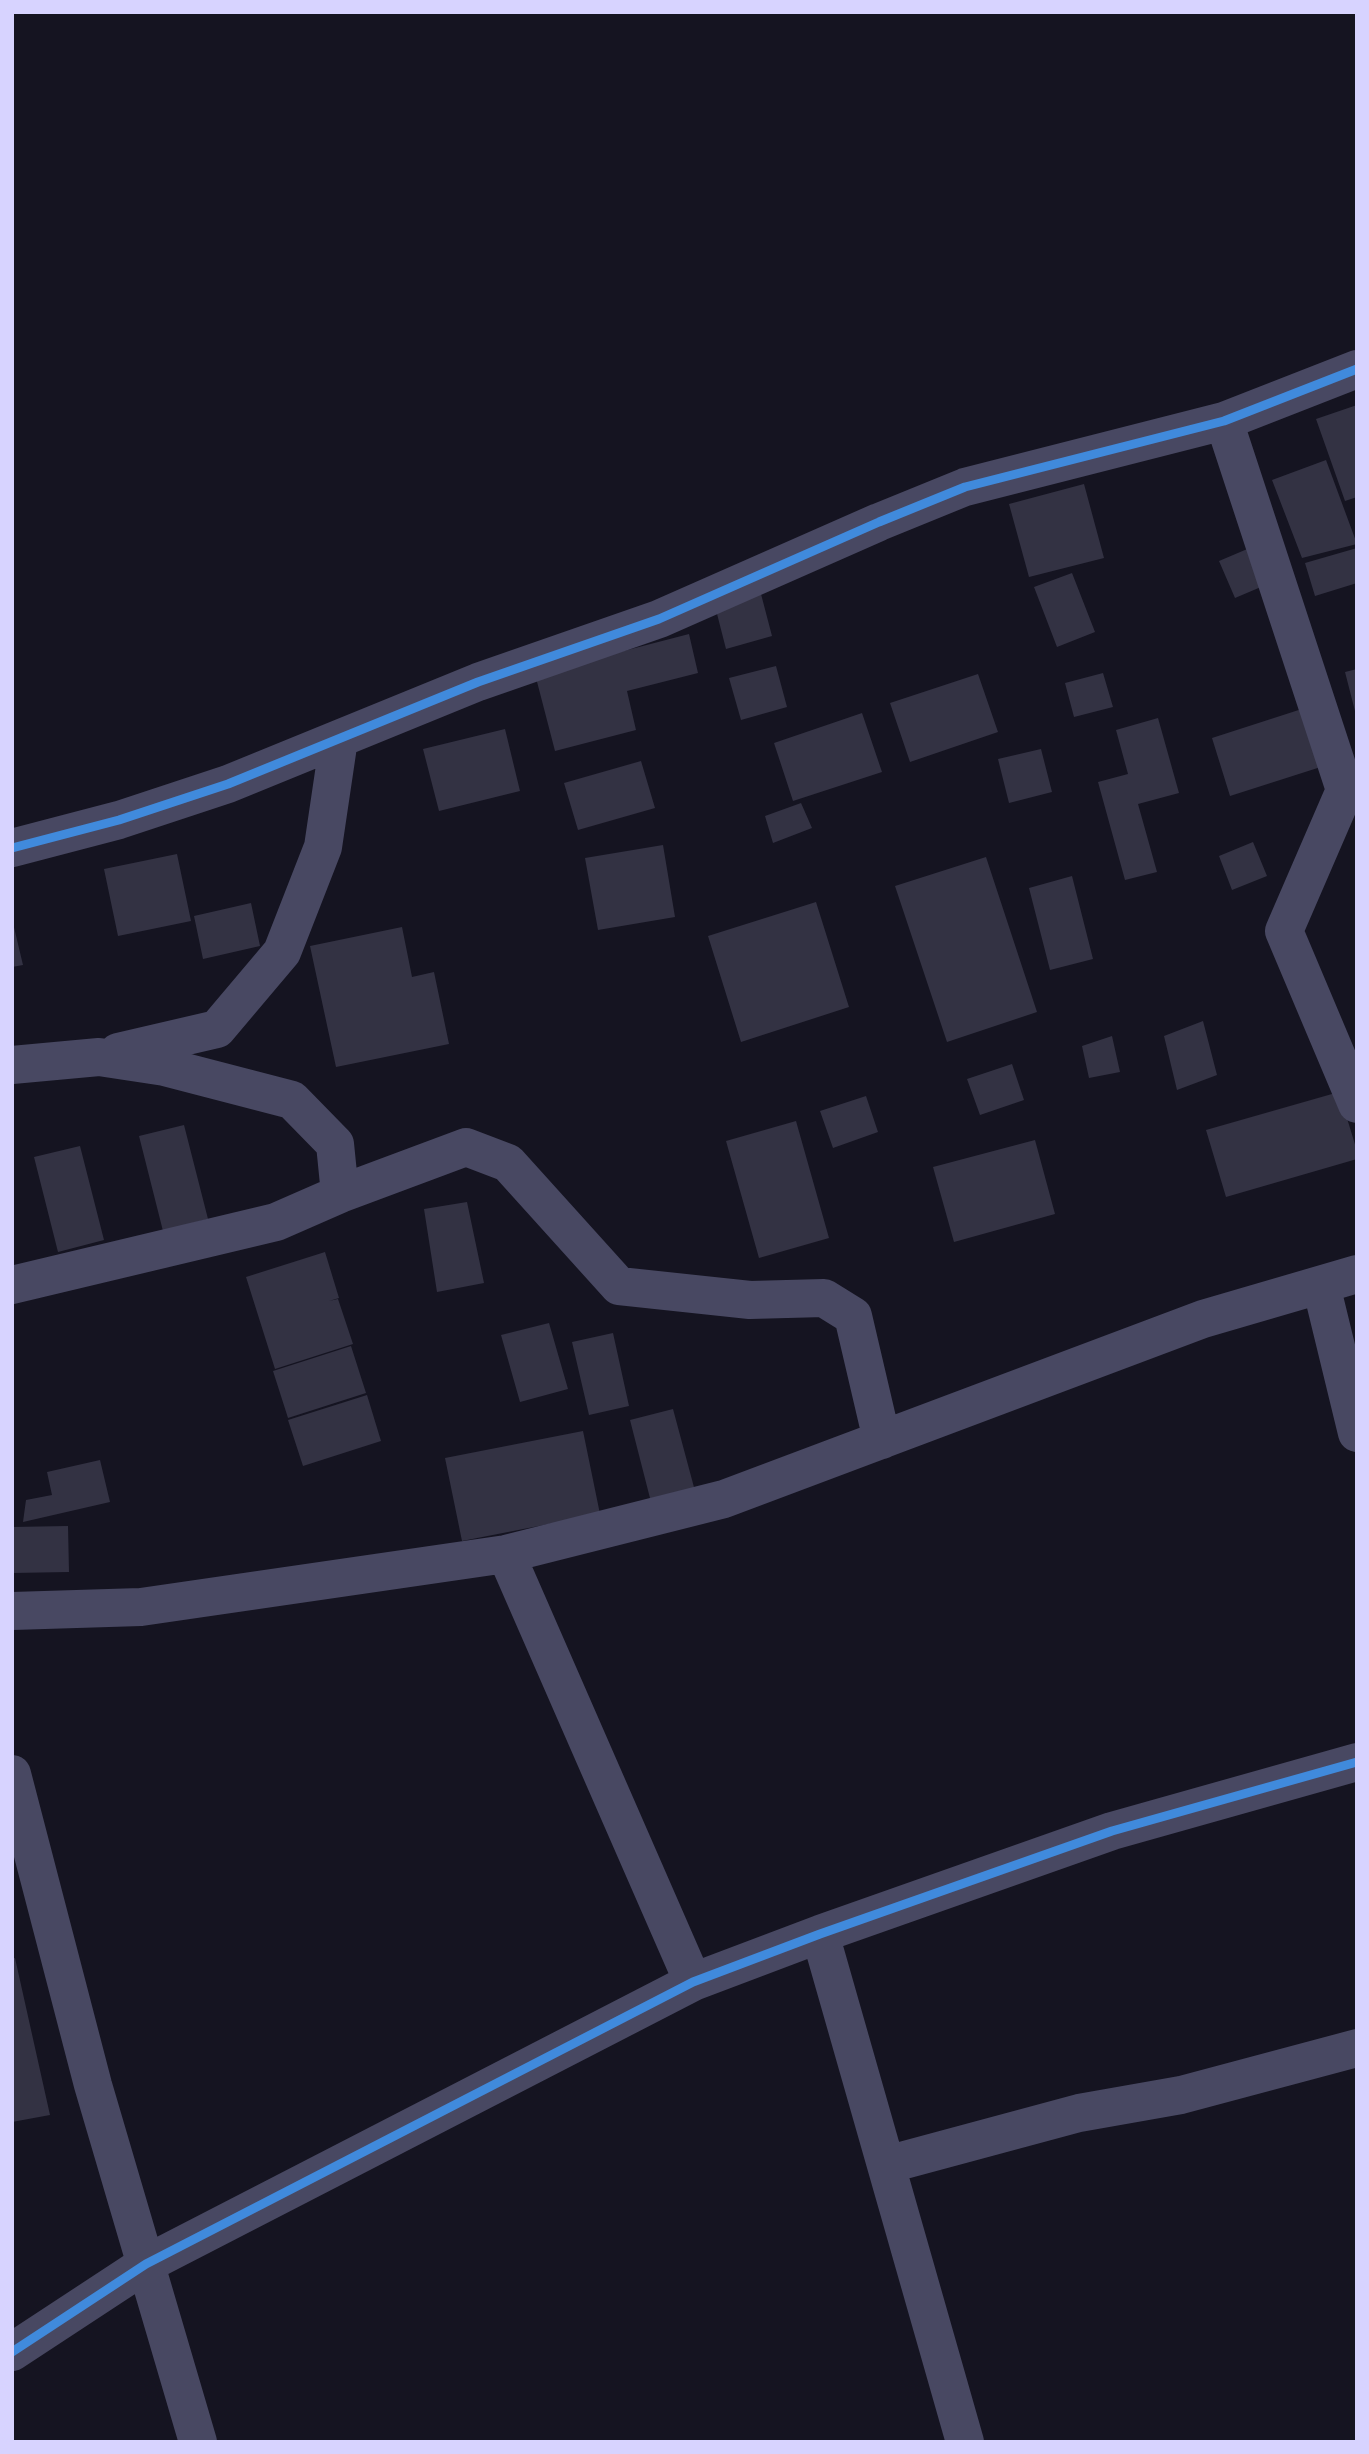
<!DOCTYPE html>
<style>
body{margin:0}
#map{position:relative;width:1369px;height:2454px;overflow:hidden;background:#151421;font-family:"Roboto Condensed",sans-serif}
canvas{display:block}
.frame{position:absolute;inset:0;border:14px solid #d7d3ff;pointer-events:none}
</style>
<div id="map">
<canvas width="1369" height="2454"></canvas>
<div class="frame"></div>
</div>
<script>
const c = document.querySelector('canvas').getContext('2d');
c.lineJoin = 'round';
function fill(path, color) { c.fillStyle = color; c.fill(path, 'evenodd'); }
const shape = rows => new Path2D(rows.map(r => 'M' + r).join(''));
function strokePath(path, color, width, dash) { c.strokeStyle = color; c.lineWidth = width; c.lineCap = dash ? 'butt' : 'round'; c.setLineDash(dash || []); c.stroke(path); }
fill(shape([
 [1357,405,1357,497,1345,501,1316,419],
 [1326,460,1357,544,1302,558,1272,480],
 [1084,484,1104,558,1029,577,1009,504],
 [1252,547,1268,584,1235,598,1219,561],
 [1357,548,1357,583,1315,596,1305,563],
 [1072,573,1095,632,1057,647,1034,587],
 [761,594,772,636,726,649,715,606],
 [689,634,698,673,627,691,636,730,555,751,535,674],
 [776,666,787,707,741,720,729,678],
 [1357,669,1357,715,1356,715,1345,672],
 [1103,673,1113,707,1074,717,1065,683],
 [978,674,998,732,910,762,890,703],
 [1308,707,1327,765,1230,796,1212,738],
 [862,713,882,772,793,801,774,743],
 [1158,718,1179,793,1138,804,1157,872,1125,880,1098,782,1128,774,1116,730],
 [505,729,520,791,439,811,423,749],
 [1041,749,1052,792,1009,803,998,759],
 [641,761,655,808,578,830,564,783],
 [801,803,812,828,773,843,765,816],
 [1253,842,1267,876,1232,890,1219,856],
 [663,845,675,917,598,930,585,858],
 [177,854,191,921,118,936,104,869],
 [986,857,1037,1012,947,1042,895,886],
 [1072,876,1093,959,1050,970,1029,888],
 [816,902,849,1007,741,1042,708,936],
 [251,903,260,946,203,959,194,916],
 [13,923,23,965,12,967,12,924],
 [402,927,412,977,434,972,449,1044,336,1067,310,946],
 [1203,1021,1217,1075,1177,1090,1164,1036],
 [1112,1036,1120,1072,1089,1078,1082,1046],
 [1012,1064,1024,1100,980,1115,967,1079],
 [1339,1092,1357,1151,1357,1159,1226,1197,1206,1130],
 [866,1096,878,1132,833,1148,820,1111],
 [796,1121,829,1238,759,1258,726,1141],
 [184,1125,208,1219,163,1231,139,1136],
 [1035,1140,1055,1214,954,1242,933,1167],
 [80,1146,104,1240,58,1252,34,1157],
 [467,1202,484,1283,437,1292,424,1209],
 [325,1252,339,1298,329,1301,338,1299,353,1344,275,1369,246,1277],
 [549,1323,568,1389,520,1402,501,1335],
 [613,1333,629,1406,589,1415,572,1342],
 [351,1346,366,1393,288,1418,273,1371],
 [367,1395,381,1441,303,1466,288,1420],
 [673,1409,695,1491,651,1502,630,1420],
 [583,1431,600,1514,462,1541,445,1458],
 [100,1460,110,1502,23,1522,26,1500,52,1495,47,1472],
 [68,1526,69,1572,12,1573,12,1527],
 [15,1958,50,2115,12,2122,12,1959]
]), '#333243');
strokePath(shape([
 [1224,421,1345,790,1284,931,1357,1104],
 [12,848,119,820,228,784,478,682,659,619,879,522,965,487,1224,421,1357,369],
 [118,1052,217,1029,282,952,323,847,339,739],
 [12,1065,99,1057,165,1067,292,1100,335,1144,340,1194,276,1222,12,1285],
 [340,1194,466,1147,508,1163,619,1286,750,1300,824,1298,853,1316,882,1440],
 [1321,1285,1357,1433],
 [506,1554,693,1982],
 [12,1611,141,1607,506,1554,724,1499,1203,1319,1357,1274],
 [12,1774,93,2085,198,2442],
 [820,1934,965,2442],
 [886,2165,1079,2113,1181,2095,1357,2048],
 [12,2352,146,2264,693,1982,820,1934,1112,1831,1357,1762]
]), '#484862', 38);
strokePath(shape([
 [12,848,119,820,228,784,478,682,659,619,879,522,965,487,1224,421,1357,369],
 [12,2352,146,2264,693,1982,820,1934,1112,1831,1357,1762]
]), '#408adc', 9);
</script>
